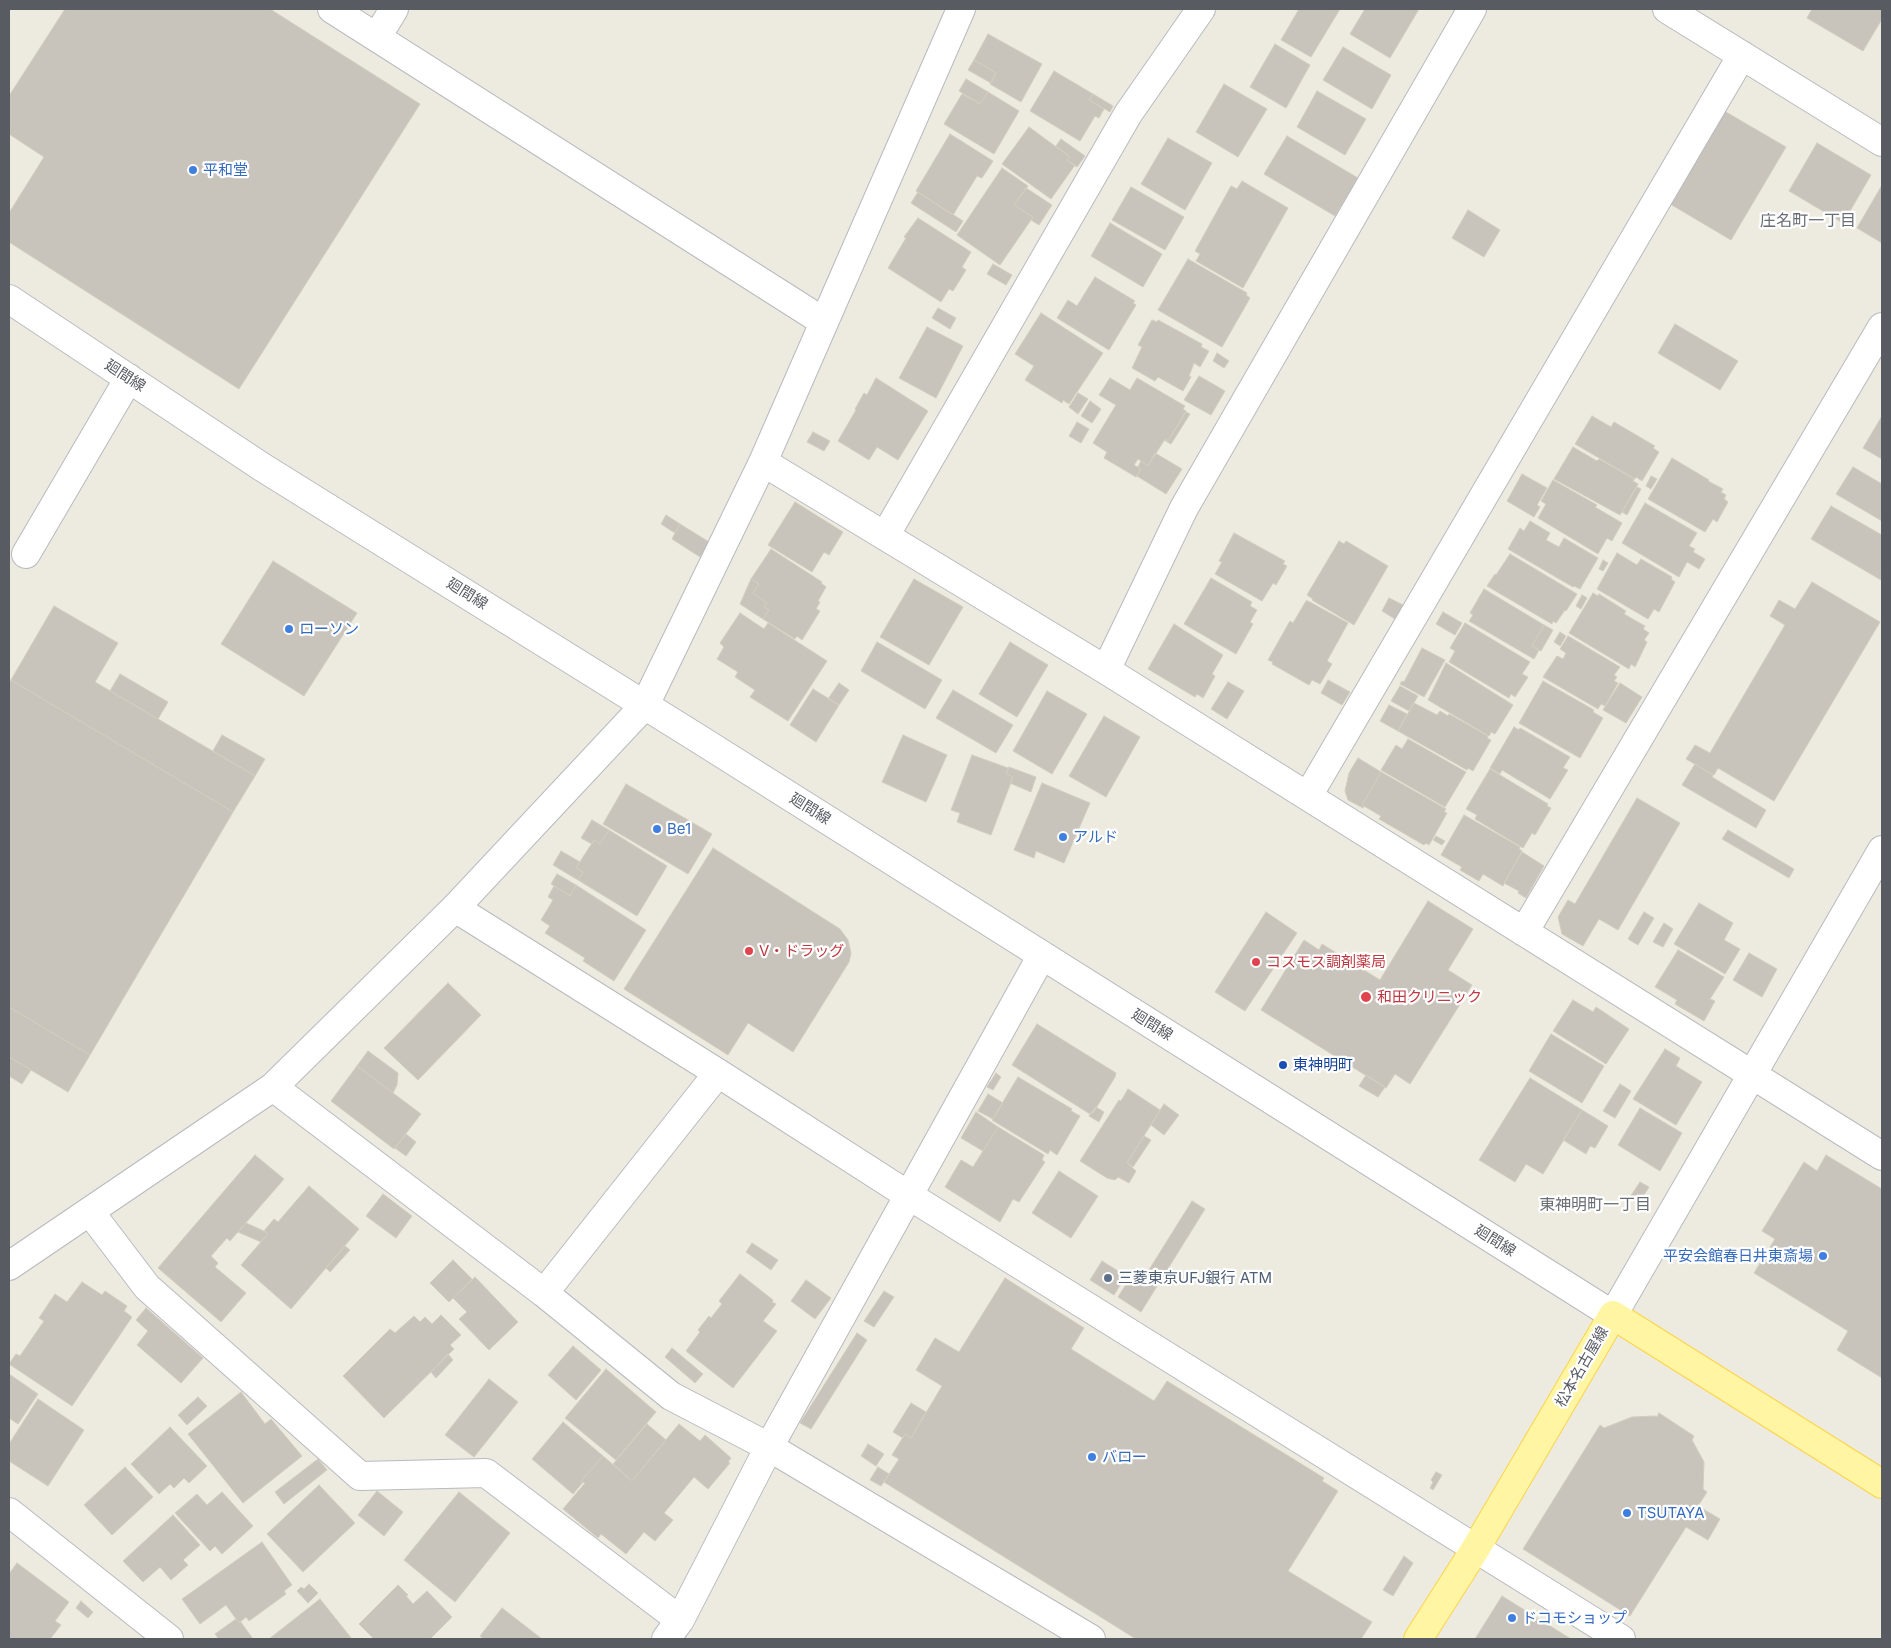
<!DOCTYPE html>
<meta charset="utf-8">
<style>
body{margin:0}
#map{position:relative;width:1891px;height:1648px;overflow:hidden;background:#edebdf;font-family:Inter,sans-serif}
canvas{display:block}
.frame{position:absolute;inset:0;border:10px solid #585c62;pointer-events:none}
</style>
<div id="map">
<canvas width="1891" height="1648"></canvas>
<div class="frame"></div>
</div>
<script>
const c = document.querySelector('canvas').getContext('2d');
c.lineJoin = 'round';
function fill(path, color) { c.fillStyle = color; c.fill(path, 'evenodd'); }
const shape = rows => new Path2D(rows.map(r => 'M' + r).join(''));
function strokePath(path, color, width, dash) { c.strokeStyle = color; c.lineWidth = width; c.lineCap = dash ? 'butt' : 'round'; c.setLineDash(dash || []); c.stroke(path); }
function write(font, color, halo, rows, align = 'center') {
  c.font = font + ' Inter,"Noto Sans JP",sans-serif'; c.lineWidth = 4.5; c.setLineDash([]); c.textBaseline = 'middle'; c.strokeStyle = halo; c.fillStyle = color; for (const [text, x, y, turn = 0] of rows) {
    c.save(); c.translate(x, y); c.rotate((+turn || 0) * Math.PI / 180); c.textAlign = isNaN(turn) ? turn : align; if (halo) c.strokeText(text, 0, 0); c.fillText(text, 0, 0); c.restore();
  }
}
const building = shape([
 [65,9,270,9,420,104,239,389,9,242,9,213,44,157,9,134,9,96,65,9],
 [1299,9,1340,9,1311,57,1281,40,1299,9],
 [1365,9,1419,9,1390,58,1350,34,1365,9],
 [1812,9,1882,9,1882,19,1863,51,1807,18,1812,9],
 [988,34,1042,64,1021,102,990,84,996,73,974,60,988,34],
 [1275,44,1310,65,1286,108,1250,87,1275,44],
 [1343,47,1391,75,1372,109,1323,80,1343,47],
 [974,60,996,73,991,83,968,70,974,60],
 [1054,71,1093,94,1089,100,1104,109,1099,118,1095,116,1080,141,1030,111,1054,71],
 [966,79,988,92,980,104,959,91,966,79],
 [1224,84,1267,109,1238,157,1196,132,1224,84],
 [1317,91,1366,119,1345,155,1297,127,1317,91],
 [988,92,1019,111,994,154,944,124,962,94,980,104,988,92],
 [1093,94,1113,106,1110,112,1089,100,1093,94],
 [1714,105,1786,147,1731,240,1660,198,1714,105],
 [1029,127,1070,157,1067,160,1075,165,1051,199,1002,164,1029,127],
 [950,134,993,161,982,178,977,176,953,215,916,191,950,134],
 [1287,136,1358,178,1335,216,1264,174,1287,136],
 [1168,138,1212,163,1185,210,1141,184,1168,138],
 [1061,139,1085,156,1077,167,1067,160,1070,157,1056,146,1061,139],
 [1817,143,1871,175,1843,223,1789,191,1817,143],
 [1002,168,1028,186,1014,205,1033,217,1000,265,957,235,1002,168],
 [1242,181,1288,208,1243,288,1196,261,1200,254,1195,251,1231,186,1237,189,1242,181],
 [1882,185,1882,243,1857,228,1882,185],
 [1131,187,1184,217,1165,250,1112,220,1131,187],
 [1026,188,1052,205,1039,225,1031,220,1033,217,1014,205,1026,188],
 [918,192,963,221,956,232,911,203,918,192],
 [1468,210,1500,230,1484,257,1452,238,1468,210],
 [918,218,971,252,962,267,966,270,953,291,949,289,941,302,888,268,906,238,904,237,918,218],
 [1110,223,1162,254,1143,287,1091,256,1110,223],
 [1188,259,1247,293,1246,295,1250,298,1222,347,1158,310,1188,259],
 [993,264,1012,275,1006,285,987,274,993,264],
 [1095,277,1135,301,1133,303,1136,305,1109,350,1057,318,1068,300,1077,306,1095,277],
 [938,308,956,318,950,329,932,318,938,308],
 [1041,313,1103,353,1069,404,1063,400,1062,403,1025,380,1034,366,1015,354,1041,313],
 [1152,320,1157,322,1158,320,1202,344,1201,347,1209,351,1200,367,1194,363,1189,376,1191,377,1183,391,1158,377,1155,381,1132,368,1142,347,1138,345,1152,320],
 [1675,324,1738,361,1720,390,1658,353,1675,324],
 [927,327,963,346,936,398,899,378,927,327],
 [1217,353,1229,361,1224,368,1213,361,1217,353],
 [1199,376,1225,391,1211,415,1184,400,1199,376],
 [876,378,928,411,898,460,877,447,869,460,838,441,856,410,855,409,864,393,867,395,876,378],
 [1110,378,1130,390,1137,378,1185,406,1183,409,1186,411,1168,441,1165,439,1148,466,1138,459,1134,465,1141,469,1136,477,1104,458,1107,452,1093,443,1116,405,1099,395,1110,378],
 [1078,393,1088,399,1078,414,1069,407,1078,393],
 [1090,401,1101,409,1092,423,1081,416,1090,401],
 [1186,412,1190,414,1171,444,1164,440,1165,439,1168,441,1186,412],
 [1592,416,1611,427,1614,422,1655,446,1653,448,1659,452,1642,481,1636,477,1635,479,1575,444,1592,416],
 [1882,416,1882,459,1863,448,1882,416],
 [1077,422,1089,429,1081,443,1069,436,1077,422],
 [813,432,830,441,824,451,807,442,813,432],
 [1573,447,1597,461,1599,459,1634,479,1633,481,1638,484,1620,515,1554,479,1573,447],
 [1155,453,1182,469,1166,494,1137,476,1141,469,1138,467,1141,461,1148,466,1155,453],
 [1672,458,1709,480,1708,481,1723,489,1721,492,1726,495,1724,499,1728,502,1717,522,1713,519,1705,532,1648,499,1672,458],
 [1853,467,1882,484,1882,521,1836,494,1853,467],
 [1522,474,1547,488,1537,505,1540,507,1534,517,1507,501,1522,474],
 [1651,476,1657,479,1651,489,1646,486,1651,476],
 [1553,480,1597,505,1595,507,1622,523,1612,541,1607,538,1598,554,1538,518,1546,504,1541,501,1553,480],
 [1637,487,1641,489,1627,515,1622,512,1637,487],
 [795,502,843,532,829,555,824,552,812,572,768,545,795,502],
 [1645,503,1697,533,1689,546,1695,549,1693,552,1705,559,1699,569,1687,562,1679,577,1622,543,1645,503],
 [1831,506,1882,535,1881,580,1811,539,1831,506],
 [666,515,680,524,675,533,661,524,666,515],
 [1530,521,1550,533,1546,540,1559,547,1564,538,1598,558,1580,589,1574,586,1573,587,1508,549,1520,528,1524,531,1530,521],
 [680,524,709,542,700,557,672,539,680,524],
 [1234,533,1285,561,1283,564,1287,566,1276,585,1273,583,1262,601,1215,574,1222,562,1219,561,1234,533],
 [1339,541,1344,544,1346,541,1388,566,1354,625,1312,600,1313,599,1307,595,1339,541],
 [771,549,822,582,821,583,826,587,818,601,820,602,816,609,820,611,802,640,797,636,795,639,763,619,769,610,764,607,767,603,753,593,759,584,751,579,771,549],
 [1617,553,1637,565,1641,559,1672,577,1671,579,1675,582,1659,612,1654,609,1648,619,1597,589,1617,553],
 [1510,554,1577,594,1566,611,1565,610,1556,623,1553,621,1552,624,1487,586,1495,574,1496,575,1510,554],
 [1603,560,1608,563,1603,571,1599,569,1603,560],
 [273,561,357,613,304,696,221,644,273,561],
 [1211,578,1252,602,1250,606,1257,610,1250,622,1253,624,1236,654,1184,624,1211,578],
 [751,579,759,584,753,593,767,603,764,607,769,610,763,619,740,604,751,579],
 [914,579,963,607,929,665,880,637,914,579],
 [1812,582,1880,622,1774,801,1718,768,1714,775,1686,759,1695,745,1710,753,1785,625,1770,616,1779,600,1795,609,1812,582],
 [1484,589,1544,625,1532,646,1539,650,1534,659,1469,621,1473,615,1470,613,1484,589],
 [1593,593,1598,596,1599,594,1626,611,1624,614,1645,626,1643,629,1649,633,1644,640,1647,642,1635,667,1631,664,1629,669,1569,633,1593,593],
 [1582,595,1587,598,1581,609,1576,606,1582,595],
 [1389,598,1403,605,1395,619,1382,611,1389,598],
 [1306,601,1308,601,1348,623,1327,661,1332,664,1320,684,1312,680,1309,685,1272,664,1273,662,1268,660,1290,621,1293,623,1306,601],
 [54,606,118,643,95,682,255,776,233,812,11,680,54,606],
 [1443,612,1462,623,1455,635,1436,624,1443,612],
 [740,613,764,629,768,623,827,661,788,721,750,697,755,690,735,677,738,672,717,659,724,647,720,643,740,613],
 [1465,623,1530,662,1522,674,1528,677,1515,697,1511,694,1509,698,1449,662,1455,651,1450,648,1465,623],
 [1174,624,1223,655,1212,674,1215,676,1203,698,1197,694,1195,697,1148,669,1174,624],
 [1544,625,1553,630,1541,651,1532,646,1544,625],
 [1560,632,1566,636,1560,646,1554,642,1560,632],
 [1568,636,1620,667,1614,675,1617,677,1614,681,1618,683,1605,706,1601,704,1598,709,1543,677,1557,656,1563,659,1566,653,1560,649,1568,636],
 [877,642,942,680,925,709,861,671,877,642],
 [1010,642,1048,665,1017,717,979,694,1010,642],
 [1422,648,1445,660,1424,697,1400,684,1402,681,1404,682,1422,648],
 [1446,663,1513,705,1495,734,1491,732,1489,736,1428,700,1446,663],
 [120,674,168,702,158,719,110,691,120,674],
 [11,680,233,812,90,1055,9,1007,9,684,11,680],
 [1328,680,1350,692,1342,705,1321,693,1328,680],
 [1543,681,1594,710,1593,712,1603,718,1580,758,1519,723,1543,681],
 [1228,682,1244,691,1227,719,1211,709,1228,682],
 [839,683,849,690,839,705,828,699,839,683],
 [1620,683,1642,697,1626,723,1603,710,1620,683],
 [1400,686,1418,696,1409,711,1391,701,1400,686],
 [813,689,839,705,816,742,790,725,813,689],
 [953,690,1013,725,996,753,936,718,953,690],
 [1047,691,1087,714,1052,774,1013,751,1047,691],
 [1414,703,1437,715,1440,711,1448,716,1449,714,1488,736,1487,738,1491,740,1473,771,1468,768,1467,770,1398,731,1414,703],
 [1389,705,1407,714,1398,731,1380,721,1389,705],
 [1104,716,1140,737,1106,797,1069,776,1104,716],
 [1514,727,1519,730,1520,728,1570,757,1563,768,1568,770,1550,799,1502,770,1500,774,1490,768,1514,727],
 [222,735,265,759,255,776,213,751,222,735],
 [903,735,947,755,926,802,882,782,903,735],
 [1408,739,1466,772,1445,807,1381,770,1396,745,1402,749,1408,739],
 [972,755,1008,768,1006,774,1013,777,991,835,957,822,960,813,951,810,972,755],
 [1358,758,1381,772,1362,805,1364,806,1363,808,1348,800,1345,791,1349,773,1358,758],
 [1695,764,1713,775,1712,777,1766,810,1756,828,1682,785,1695,764],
 [1009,767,1036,777,1031,792,1010,783,1013,777,1006,774,1009,767],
 [1490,769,1548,804,1547,806,1551,808,1535,835,1532,833,1523,848,1475,819,1477,815,1466,809,1490,769],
 [1381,772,1446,809,1444,812,1447,813,1429,845,1426,843,1424,845,1379,819,1381,816,1362,805,1381,772],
 [1042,783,1090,803,1064,863,1036,851,1034,858,1014,850,1042,783],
 [626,784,712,834,688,874,603,824,626,784],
 [1637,798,1680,823,1618,930,1599,919,1583,946,1562,934,1558,917,1568,900,1575,904,1637,798],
 [1464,815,1520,847,1519,849,1522,851,1503,886,1483,874,1479,881,1460,870,1462,867,1441,855,1464,815],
 [592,820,609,830,600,844,594,840,592,844,581,838,592,820],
 [609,830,667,866,637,916,578,880,583,872,576,868,594,840,600,844,609,830],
 [1728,830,1794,869,1789,878,1722,839,1728,830],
 [1436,836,1445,841,1442,845,1433,840,1436,836],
 [713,848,840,929,848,940,851,953,849,962,793,1052,748,1023,728,1055,624,989,713,848],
 [561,851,580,862,576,868,583,872,578,880,553,865,561,851],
 [1522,852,1544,866,1526,898,1518,893,1519,891,1504,883,1522,852],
 [557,874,576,885,570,896,551,884,557,874],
 [576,885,646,930,614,981,583,961,585,958,545,933,550,926,541,920,553,900,548,897,554,886,570,896,576,885],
 [1428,901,1473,929,1448,970,1472,985,1410,1084,1395,1074,1386,1088,1261,1010,1304,940,1319,950,1322,944,1380,980,1428,901],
 [1699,903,1733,923,1724,940,1740,949,1725,974,1674,944,1699,903],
 [1266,912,1297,933,1245,1011,1215,992,1266,912],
 [1644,912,1654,918,1638,945,1628,939,1644,912],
 [1664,923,1673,929,1663,947,1653,942,1664,923],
 [1678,950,1724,977,1710,999,1715,1001,1704,1021,1675,1004,1677,1000,1655,987,1678,950],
 [1749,953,1777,969,1762,997,1733,980,1749,953],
 [448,983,481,1015,418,1080,384,1048,448,983],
 [1573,1000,1593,1012,1596,1007,1629,1029,1606,1064,1553,1031,1573,1000],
 [9,1007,90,1055,68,1092,9,1057,9,1007],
 [1037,1024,1116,1073,1115,1077,1093,1113,1091,1112,1090,1114,1012,1065,1037,1024],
 [1551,1034,1604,1066,1582,1103,1529,1071,1551,1034],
 [1665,1049,1680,1058,1676,1066,1702,1082,1676,1125,1633,1099,1665,1049],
 [368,1051,398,1073,397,1085,393,1093,357,1066,368,1051],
 [9,1057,31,1070,22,1084,9,1076,9,1057],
 [357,1066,421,1114,394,1149,331,1101,357,1066],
 [996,1073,1001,1077,993,1090,987,1087,996,1073],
 [1366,1075,1385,1087,1378,1097,1359,1086,1366,1075],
 [1018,1077,1072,1109,1071,1111,1080,1116,1057,1155,1050,1150,1048,1154,992,1120,1018,1077],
 [1530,1078,1582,1110,1543,1174,1526,1164,1515,1182,1479,1160,1530,1078],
 [1620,1084,1631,1091,1615,1118,1603,1111,1620,1084],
 [1128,1089,1160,1110,1127,1163,1136,1171,1129,1183,1118,1177,1115,1180,1107,1178,1080,1161,1119,1100,1121,1101,1128,1089],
 [988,1094,1003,1103,993,1119,978,1111,988,1094],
 [1164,1104,1179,1115,1164,1135,1151,1125,1164,1104],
 [1096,1107,1104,1112,1099,1122,1089,1116,1096,1107],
 [1640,1108,1682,1133,1660,1171,1618,1145,1640,1108],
 [1582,1110,1608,1126,1595,1148,1590,1146,1586,1154,1563,1140,1582,1110],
 [976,1112,998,1127,983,1151,961,1138,976,1112],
 [998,1127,1044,1155,1042,1160,1045,1162,1019,1202,1013,1199,1000,1222,945,1187,961,1160,973,1167,998,1127],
 [406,1134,416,1142,406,1156,395,1148,406,1134],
 [1144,1136,1151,1140,1133,1167,1127,1163,1144,1136],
 [255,1155,284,1179,230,1241,227,1238,211,1256,218,1263,215,1267,246,1293,221,1322,158,1268,255,1155],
 [1826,1155,1882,1189,1882,1378,1837,1350,1848,1331,1754,1273,1775,1239,1762,1231,1804,1162,1817,1171,1826,1155],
 [1059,1171,1098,1196,1071,1238,1032,1213,1059,1171],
 [1640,1182,1649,1187,1639,1203,1630,1197,1640,1182],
 [309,1186,359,1229,291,1309,241,1265,268,1234,264,1231,274,1219,278,1222,309,1186],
 [383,1194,412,1216,396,1238,366,1216,383,1194],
 [1192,1201,1205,1209,1141,1312,1118,1297,1132,1275,1142,1281,1192,1201],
 [246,1223,266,1232,268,1234,261,1242,238,1232,246,1223],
 [752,1243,778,1260,771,1270,746,1252,752,1243],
 [345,1246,350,1250,330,1272,326,1268,345,1246],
 [453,1260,472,1279,449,1302,430,1283,453,1260],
 [1102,1261,1126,1276,1114,1295,1090,1280,1102,1261],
 [740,1274,773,1300,772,1302,776,1304,763,1321,777,1331,733,1388,686,1351,700,1332,698,1330,709,1316,711,1318,722,1304,719,1301,740,1274],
 [475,1277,518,1322,489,1350,459,1319,467,1312,453,1298,475,1277],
 [1005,1278,1084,1328,1071,1349,1154,1401,1167,1381,1324,1478,1322,1481,1338,1491,1288,1571,1372,1622,1361,1639,1136,1639,884,1482,899,1459,892,1455,905,1434,911,1438,942,1386,916,1370,935,1338,959,1352,1005,1278],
 [806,1280,831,1298,815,1319,791,1301,806,1280],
 [82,1282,102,1295,105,1291,127,1306,124,1311,132,1317,72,1406,9,1364,16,1354,20,1356,44,1321,39,1318,55,1294,67,1302,82,1282],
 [884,1291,894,1297,874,1327,864,1321,884,1291],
 [146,1308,203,1358,181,1383,137,1345,148,1331,136,1320,146,1308],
 [441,1315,461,1335,450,1345,454,1349,384,1418,343,1376,390,1329,395,1333,414,1316,420,1322,425,1317,432,1324,441,1315],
 [857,1333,867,1340,811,1429,800,1423,857,1333],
 [573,1346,601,1370,576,1400,548,1375,573,1346],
 [672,1348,703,1374,695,1383,665,1357,672,1348],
 [448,1354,453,1360,436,1378,431,1372,448,1354],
 [606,1369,656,1412,616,1460,565,1418,606,1369],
 [9,1374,38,1394,18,1424,9,1418,9,1374],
 [489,1379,518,1402,474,1457,445,1435,489,1379],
 [241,1392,265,1424,271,1419,302,1456,243,1503,188,1434,241,1392],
 [198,1397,207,1406,187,1425,178,1415,198,1397],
 [38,1399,84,1430,48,1486,9,1461,9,1444,38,1399],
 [911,1403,926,1412,911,1438,905,1434,903,1438,893,1432,911,1403],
 [1659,1413,1694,1436,1692,1440,1704,1462,1703,1489,1707,1492,1698,1506,1720,1519,1708,1540,1686,1527,1630,1616,1523,1549,1600,1425,1604,1428,1632,1417,1655,1416,1657,1417,1659,1413],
 [563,1422,603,1456,581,1481,583,1482,573,1494,532,1459,563,1422],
 [647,1424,666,1440,632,1481,613,1464,647,1424],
 [679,1424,700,1441,705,1435,731,1458,728,1462,730,1463,708,1489,694,1477,664,1513,673,1520,655,1541,644,1532,626,1554,601,1534,598,1538,563,1509,585,1483,581,1481,603,1456,632,1481,679,1424],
 [170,1427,207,1466,189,1483,184,1478,174,1488,170,1484,159,1494,131,1464,170,1427],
 [868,1444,884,1454,876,1466,861,1456,868,1444],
 [318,1459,327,1470,284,1504,275,1492,318,1459],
 [125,1467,153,1497,112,1535,84,1505,125,1467],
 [878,1467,889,1474,881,1486,870,1480,878,1467],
 [1436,1472,1442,1475,1433,1490,1430,1488,1433,1482,1431,1480,1436,1472],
 [319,1485,355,1523,303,1572,267,1534,319,1485],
 [377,1491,403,1512,384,1536,358,1515,377,1491],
 [222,1492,253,1526,222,1554,215,1546,210,1551,175,1513,197,1494,207,1505,222,1492],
 [459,1492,510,1533,455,1602,404,1560,459,1492],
 [173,1515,200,1545,183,1560,188,1565,171,1580,160,1567,143,1582,123,1561,173,1515],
 [262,1542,292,1585,284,1591,286,1594,249,1621,246,1617,239,1623,226,1605,200,1624,182,1599,262,1542],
 [1404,1556,1413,1563,1393,1596,1383,1590,1404,1556],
 [17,1563,69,1602,55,1621,61,1625,50,1639,9,1639,9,1574,17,1563],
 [309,1584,318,1593,308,1603,297,1591,301,1587,304,1589,309,1584],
 [398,1585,408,1595,406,1596,413,1604,427,1591,452,1617,430,1639,374,1639,359,1624,398,1585],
 [1502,1596,1571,1639,1475,1639,1502,1596],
 [320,1599,352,1639,269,1639,320,1599],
 [81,1601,93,1612,88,1618,76,1608,81,1601],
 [502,1608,542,1639,484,1639,480,1636,502,1608],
 [236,1619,239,1623,240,1621,253,1639,219,1639,215,1634,236,1619]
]);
fill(building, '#c8c4bc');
strokePath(building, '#d2cdbd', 1);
const minor = shape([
 [332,9,824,322],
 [1667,9,1882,142],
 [377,37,394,9],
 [9,299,262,467,699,739,1613,1315,1882,850],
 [763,462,1106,670,1882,1156],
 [885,536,1128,114,1201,9],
 [26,554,129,378],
 [1106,670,1184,508,1472,9],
 [1308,796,1742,55],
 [455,908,718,1073,908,1195,1621,1639],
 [1524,932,1882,327],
 [273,1087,544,1293,671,1396,769,1447,1091,1639],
 [90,1212,147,1287,360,1476,486,1473,680,1620],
 [9,1266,273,1087,455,908,645,705,763,462,961,9],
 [544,1293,718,1073],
 [9,1512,169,1639],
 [666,1639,680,1620,769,1447,1042,955]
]);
const major = shape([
 [1418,1639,1476,1548,1613,1315,1882,1484]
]);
strokePath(minor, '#b8bac0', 30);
strokePath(major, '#fdd448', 30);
strokePath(minor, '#fff', 28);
strokePath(major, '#fff5a2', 28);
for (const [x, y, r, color] of [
 [193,170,5,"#3f7fe0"],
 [289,629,5,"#3f7fe0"],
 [657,829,5,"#3f7fe0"],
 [1063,837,5,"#3f7fe0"],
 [749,951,5,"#e0444e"],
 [1256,962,5,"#e0444e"],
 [1366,997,6,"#e0444e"],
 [1283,1065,5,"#1a4fb4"],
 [1823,1256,5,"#3f7fe0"],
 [1108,1278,5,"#5c6f8a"],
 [1092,1457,5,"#3f7fe0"],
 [1627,1513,5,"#3f7fe0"],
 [1512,1618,5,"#3f7fe0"]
]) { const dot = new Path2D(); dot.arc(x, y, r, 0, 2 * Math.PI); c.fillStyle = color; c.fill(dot); strokePath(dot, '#fff', 2); }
write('15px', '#366cbe', '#fff', [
 ["平和堂",203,170],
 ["ローソン",299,629],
 ["Be1",667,829],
 ["アルド",1073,837],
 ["平安会館春日井東斎場",1813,1256,"right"],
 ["バロー",1102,1457],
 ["TSUTAYA",1637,1513],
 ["ドコモショップ",1522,1618]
], 'left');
write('15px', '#585c62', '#fff', [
 ["廻間線",125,376,33],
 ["廻間線",467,594,32],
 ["廻間線",810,809,32],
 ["廻間線",1152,1025,32],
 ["廻間線",1495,1241,32],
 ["松本名古屋線",1582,1367,-60]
]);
write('15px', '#be3a42', '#fff', [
 ["V・ドラッグ",759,951],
 ["コスモス調剤薬局",1266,962],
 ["和田クリニック",1377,997]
], 'left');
write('15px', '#164399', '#fff', [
 ["東神明町",1293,1065]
], 'left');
write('15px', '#4e5e75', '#fff', [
 ["三菱東京UFJ銀行 ATM",1118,1278]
], 'left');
write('16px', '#696e74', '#fff', [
 ["庄名町一丁目",1808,221],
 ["東神明町一丁目",1595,1205]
]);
</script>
